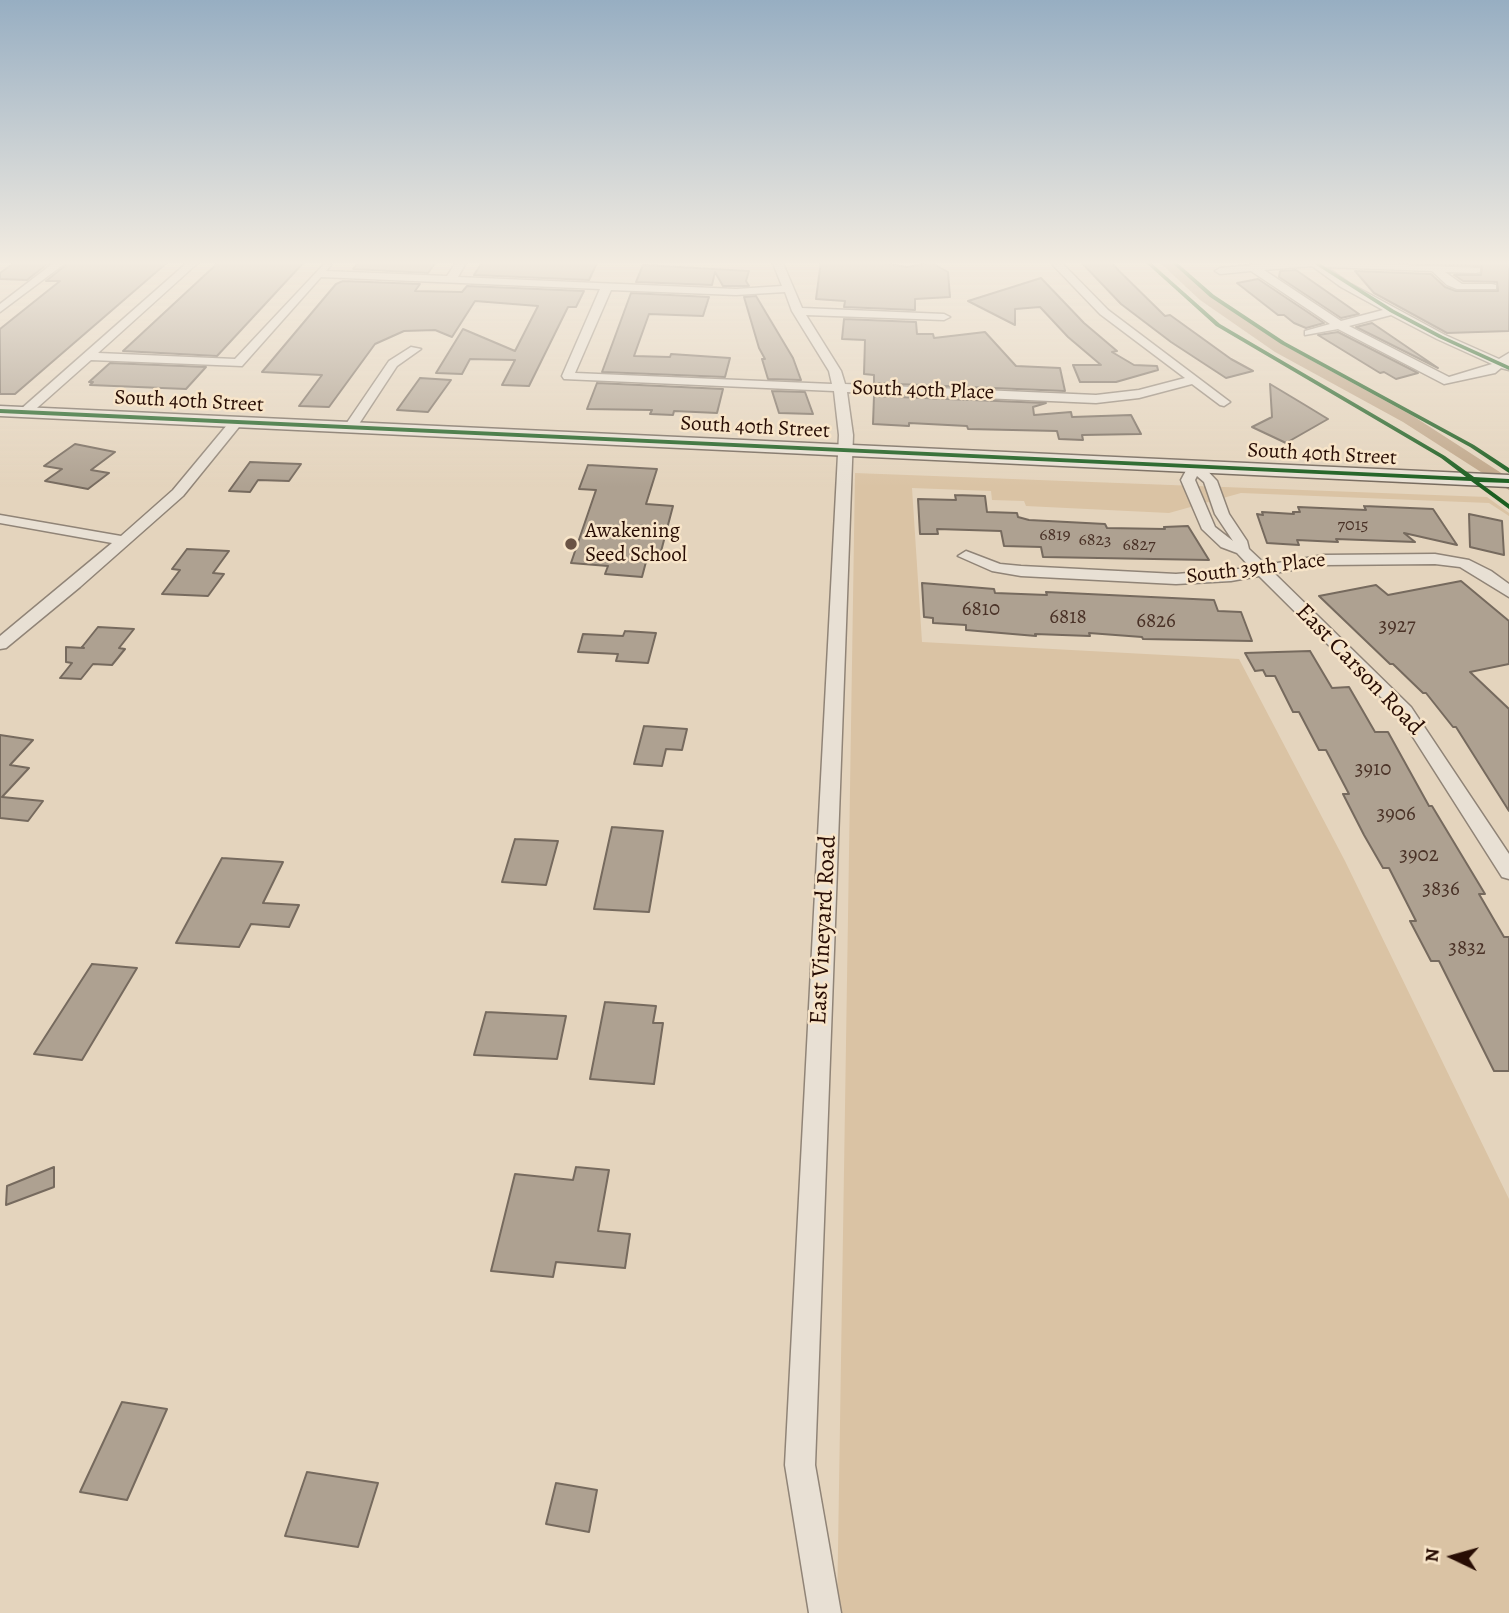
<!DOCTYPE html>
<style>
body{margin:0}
#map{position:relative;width:1509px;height:1613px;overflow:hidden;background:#e4d4bd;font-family:Alegreya,serif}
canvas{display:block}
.north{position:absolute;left:1418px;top:1522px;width:70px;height:70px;-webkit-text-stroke:5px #f8e5c9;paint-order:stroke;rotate:275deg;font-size:19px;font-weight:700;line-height:28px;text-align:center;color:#280d04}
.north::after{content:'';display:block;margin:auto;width:24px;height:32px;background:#280d04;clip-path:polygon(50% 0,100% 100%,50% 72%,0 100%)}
</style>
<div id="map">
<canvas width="1509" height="1613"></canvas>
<div class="north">N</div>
</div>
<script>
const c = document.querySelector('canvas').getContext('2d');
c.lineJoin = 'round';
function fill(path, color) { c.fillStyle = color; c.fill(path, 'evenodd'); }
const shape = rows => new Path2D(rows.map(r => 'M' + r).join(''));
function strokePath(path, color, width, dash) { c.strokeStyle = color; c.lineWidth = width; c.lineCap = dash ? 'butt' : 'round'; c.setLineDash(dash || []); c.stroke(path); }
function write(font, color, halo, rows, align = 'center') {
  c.font = font + ' Alegreya,serif'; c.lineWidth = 5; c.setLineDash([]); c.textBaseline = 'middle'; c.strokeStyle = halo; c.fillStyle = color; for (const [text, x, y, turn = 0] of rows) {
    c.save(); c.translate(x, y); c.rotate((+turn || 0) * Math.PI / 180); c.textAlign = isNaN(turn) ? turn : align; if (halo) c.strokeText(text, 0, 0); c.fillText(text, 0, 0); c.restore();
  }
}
fill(shape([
 [855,473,1487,497,1509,513,1509,516,1489,503,1241,493,1169,513,1026,506,1024,501,992,500,991,491,912,488,922,642,1239,659,1345,861,1509,1199,1509,1613,837,1613]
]), '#dac3a4');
fill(shape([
 [1158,261,1171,261,1208,294,1285,346,1413,416,1509,478,1509,490,1403,422,1275,352,1200,300,1158,261]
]), '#bfa689');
const building = shape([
 [17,261,51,261,27,280,0,279,0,273,17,261],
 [71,261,169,261,15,394,0,394,0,329,60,281,46,281,71,261],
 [220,261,305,261,217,356,123,351,220,261],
 [360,261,437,261,428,273,353,269,360,261],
 [483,261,549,261,597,263,589,280,474,275,483,261],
 [821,261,866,261,907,267,932,263,948,272,950,297,915,299,915,310,844,307,845,301,816,299,821,261],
 [1080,261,1109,261,1165,316,1170,315,1231,359,1253,371,1226,378,1171,342,1121,304,1080,261],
 [1374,261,1509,261,1509,331,1447,333,1374,293,1355,271,1431,274,1445,287,1456,291,1498,291,1497,282,1463,281,1454,275,1481,275,1482,266,1374,261],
 [643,265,749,271,746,281,749,286,723,286,715,272,712,285,636,282,643,265],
 [1296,270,1359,314,1341,318,1279,277,1280,271,1296,270],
 [1041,278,1084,323,1117,351,1112,352,1134,365,1157,366,1158,370,1116,382,1080,382,1073,365,1101,365,1068,337,1040,307,1015,309,1015,325,968,301,1041,278],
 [1258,279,1324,323,1306,328,1294,323,1284,315,1278,315,1237,283,1258,279],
 [343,281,420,284,415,291,462,292,467,286,584,291,576,307,568,307,529,386,502,385,515,360,470,359,462,374,436,373,463,329,515,351,538,306,475,301,452,337,435,330,404,331,375,344,329,407,299,406,322,375,262,372,336,284,343,281],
 [631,293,709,297,703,316,649,314,634,356,670,357,671,354,730,358,725,377,602,372,631,293],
 [756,296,793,358,801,380,768,379,762,359,765,359,759,348,744,297,756,296],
 [844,319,916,322,917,334,933,334,934,338,985,332,1016,366,1060,368,1065,391,874,383,874,375,864,374,865,340,842,339,844,319],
 [1372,323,1438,368,1356,327,1372,323],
 [1338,332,1418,373,1396,379,1384,372,1380,373,1318,335,1338,332],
 [110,363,206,367,186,389,90,385,93,382,89,382,110,363],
 [420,378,451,380,428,412,397,410,420,378],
 [597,383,723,389,717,413,674,411,673,415,650,414,652,410,587,409,597,383],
 [1270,384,1305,405,1328,419,1286,443,1252,427,1272,417,1270,384],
 [772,391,805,392,813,414,779,413,772,391],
 [874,396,1046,403,1033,407,1034,415,1071,412,1072,417,1131,415,1141,434,1082,435,1083,440,1059,439,1057,431,968,429,967,426,909,423,909,426,873,424,874,396],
 [75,444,115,452,91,470,109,473,88,489,45,481,62,469,44,466,75,444],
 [250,462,273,463,301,464,289,481,258,480,250,492,229,491,250,462],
 [588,465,657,469,646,504,673,506,659,559,647,558,642,577,605,574,608,566,571,563,596,490,579,489,588,465],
 [955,495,985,496,987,512,1017,513,1018,517,1029,520,1105,524,1107,528,1165,529,1164,527,1188,526,1209,560,1043,557,1041,547,1004,546,1001,531,937,529,938,534,920,534,918,499,956,500,955,495],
 [1364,506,1433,509,1457,545,1404,533,1415,542,1336,539,1338,542,1297,540,1299,545,1267,543,1257,514,1263,515,1262,512,1294,514,1293,512,1300,512,1298,507,1366,510,1364,506],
 [1469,514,1502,521,1504,555,1470,547,1469,514],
 [187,549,229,551,213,573,224,574,208,596,162,594,180,570,172,569,187,549],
 [1461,581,1509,621,1509,664,1470,672,1509,709,1509,811,1456,727,1453,727,1426,693,1423,693,1393,664,1390,664,1319,596,1376,585,1388,595,1461,581],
 [922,583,994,589,995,593,1047,595,1046,592,1214,600,1218,611,1241,612,1252,641,1143,639,1142,637,1089,633,1090,636,1035,634,1036,636,966,630,966,625,933,623,933,618,924,617,922,583],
 [98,627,134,629,119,648,125,649,112,665,93,664,81,679,60,678,72,663,66,662,66,647,84,648,82,647,98,627],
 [625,631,656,633,648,663,616,661,618,654,578,652,583,634,623,636,625,631],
 [1310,651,1332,688,1349,687,1375,732,1388,732,1429,806,1432,806,1485,894,1479,894,1504,937,1509,937,1509,1071,1494,1071,1439,961,1431,961,1410,921,1416,921,1389,868,1383,868,1364,835,1343,794,1349,794,1326,750,1319,750,1299,712,1293,712,1275,676,1266,676,1263,670,1255,671,1245,653,1310,651],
 [644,726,687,729,682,750,666,749,662,766,634,764,644,726],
 [0,735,33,740,10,765,29,768,2,797,43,801,28,821,0,818,0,735],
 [612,827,663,831,649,912,594,909,612,827],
 [515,839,558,841,546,885,502,882,515,839],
 [222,858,283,862,263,903,299,905,289,927,251,924,239,947,176,943,222,858],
 [92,964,137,968,82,1060,34,1054,92,964],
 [605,1002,656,1006,653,1023,663,1023,654,1084,590,1079,605,1002],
 [486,1012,566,1016,557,1059,474,1055,486,1012],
 [54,1167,54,1187,6,1205,7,1186,54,1167],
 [576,1167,609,1170,598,1231,630,1234,625,1268,556,1262,553,1277,491,1271,515,1174,573,1180,576,1167],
 [122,1402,167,1409,127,1500,80,1492,122,1402],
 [307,1472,378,1483,358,1547,285,1536,307,1472],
 [556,1483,597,1490,589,1532,546,1524,556,1483]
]);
fill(building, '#aea191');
strokePath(building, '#766a5e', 2);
const street = shape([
 [56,261,68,261,0,312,0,304,56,261],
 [189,261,200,261,98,353,235,359,326,262,331,265,326,271,447,276,457,261,467,261,458,277,736,289,782,286,772,261,782,261,802,308,944,314,950,317,944,320,806,315,841,371,845,384,1096,395,1139,390,1185,378,1100,314,1049,261,1060,261,1108,310,1230,402,1224,406,1220,405,1192,384,1139,398,1096,403,847,392,853,435,815,1465,841,1613,809,1613,785,1465,839,435,834,391,564,379,562,376,600,289,321,277,242,366,91,360,29,415,21,415,21,409,189,261],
 [611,290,736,295,785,292,792,311,829,371,832,384,575,373,611,290],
 [1298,261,1480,268,1480,272,1476,273,1445,272,1462,284,1492,284,1496,285,1496,289,1457,289,1447,285,1432,271,1326,267,1349,283,1445,335,1499,359,1509,353,1509,370,1501,368,1495,373,1444,384,1338,329,1305,335,1305,331,1330,324,1251,271,1220,274,1215,271,1220,268,1298,261],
 [1312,266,1341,287,1383,310,1341,321,1264,270,1312,266],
 [1391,315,1437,339,1492,364,1449,377,1349,326,1391,315],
 [411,347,421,349,397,366,355,430,345,430,344,427,389,361,411,347],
 [237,418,243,422,183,496,80,587,6,648,0,649,0,636,112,543,0,523,0,515,121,536,173,490,232,419,237,418],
 [1195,462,1200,463,1217,481,1229,514,1247,541,1249,549,1266,565,1324,555,1435,554,1469,560,1491,571,1509,584,1509,597,1460,567,1435,564,1324,565,1274,573,1411,707,1509,854,1509,879,1502,877,1399,715,1259,576,1231,581,1176,584,1021,576,992,571,958,556,966,551,1000,564,1021,566,1176,574,1251,568,1237,553,1221,547,1202,529,1181,480,1190,463,1195,462],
 [1197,476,1204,482,1215,514,1233,541,1215,527,1195,480,1197,476]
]);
const secondary = shape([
 [0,406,1509,475,1509,487,0,416,0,406]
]);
strokePath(street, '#908477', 3);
strokePath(secondary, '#766a5e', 3);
fill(street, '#e8e0d4');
fill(secondary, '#e8e0d4');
fill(shape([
 [1144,261,1149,261,1220,324,1445,456,1474,477,1509,479,1509,483,1479,482,1509,504,1509,509,1471,481,0,413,0,409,1466,477,1441,458,1216,326,1144,261],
 [1170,261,1175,261,1214,295,1285,342,1474,445,1509,468,1509,473,1470,447,1281,344,1210,297,1170,261],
 [1310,261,1316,261,1394,310,1443,336,1509,366,1509,370,1439,338,1390,312,1310,261]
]), '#1b5e20');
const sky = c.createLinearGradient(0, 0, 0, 487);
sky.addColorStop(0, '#97aec2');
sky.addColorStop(0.54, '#f3ece1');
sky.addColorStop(1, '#f3ece100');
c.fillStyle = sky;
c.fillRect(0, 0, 1509, 487);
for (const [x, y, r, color] of [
 [571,544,7,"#6a5345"]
]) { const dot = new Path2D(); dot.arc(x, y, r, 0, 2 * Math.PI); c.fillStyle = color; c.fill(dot); strokePath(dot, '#f8e5c9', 2.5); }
write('18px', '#4a3227', null, [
 ["7015",1353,526],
 ["6819",1055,536],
 ["6823",1095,541],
 ["6827",1139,546]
]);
write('21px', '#280d04', '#f8e5c9', [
 ["South 40th Place",923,391,2],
 ["South 40th Street",189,402,3],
 ["South 40th Street",755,428,3],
 ["South 40th Street",1322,455,3],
 ["South 39th Place",1256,569,-7]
]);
write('21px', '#280d04', '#f8e5c9', [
 ["Awakening",585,532],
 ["Seed School",585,556]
], 'left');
write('21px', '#4a3227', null, [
 ["6810",981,610],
 ["6818",1068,618],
 ["6826",1156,622],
 ["3927",1397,627],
 ["3910",1373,770],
 ["3906",1396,815],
 ["3902",1419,856],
 ["3836",1441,890],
 ["3832",1467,949]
]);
write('24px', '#280d04', '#f8e5c9', [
 ["East Carson Road",1359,670,46],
 ["East Vineyard Road",824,930,-87]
]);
</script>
